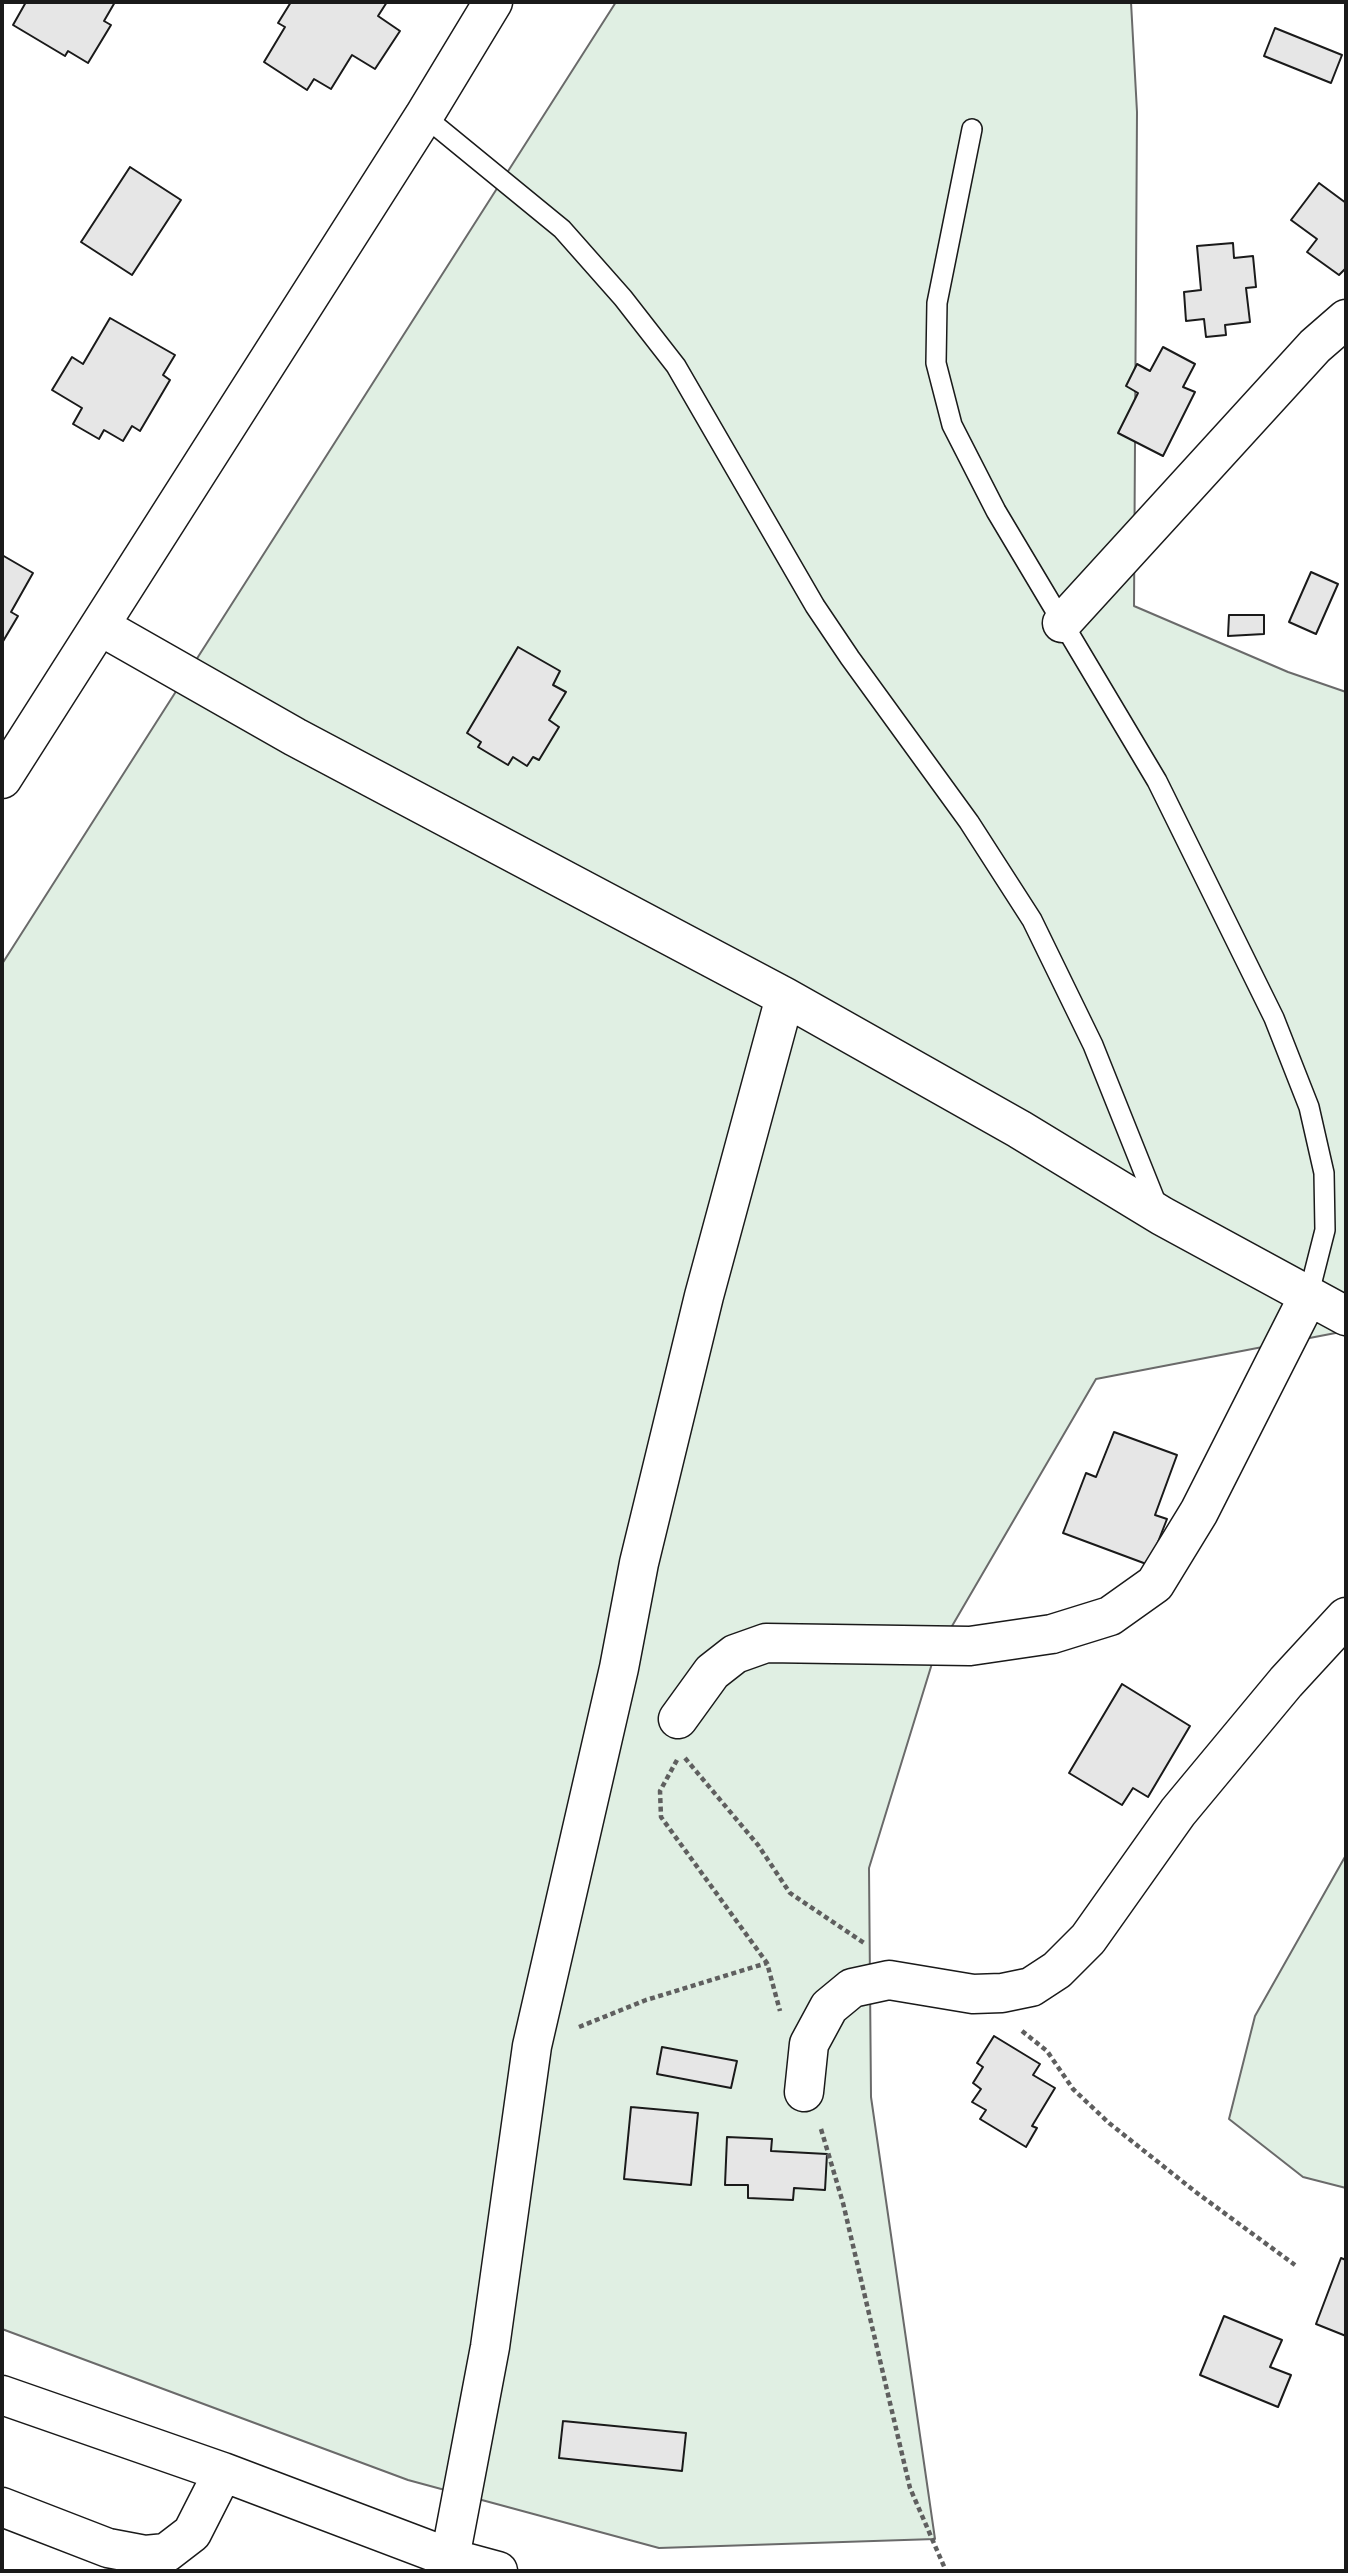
<!DOCTYPE html>
<style>
body{margin:0}
#map{position:relative;width:1348px;height:2573px;overflow:hidden;background:#fff;font-family:"Source Sans 3",sans-serif}
canvas{display:block}
.frame{position:absolute;inset:0;border:4px solid #1a1a1a;pointer-events:none}
</style>
<div id="map">
<canvas width="1348" height="2573"></canvas>
<div class="frame"></div>
</div>
<script>
const c = document.querySelector('canvas').getContext('2d');
c.lineJoin = 'round';
function fill(path, color) { c.fillStyle = color; c.fill(path, 'evenodd'); }
const shape = rows => new Path2D(rows.map(r => 'M' + r).join(''));
function strokePath(path, color, width, dash) { c.strokeStyle = color; c.lineWidth = width; c.lineCap = dash ? 'butt' : 'round'; c.setLineDash(dash || []); c.stroke(path); }
const green = shape([
 [616,2,1131,2,1137,112,1134,606,1288,672,1346,692,1346,1331,1096,1379,934,1657,869,1868,871,2097,935,2539,659,2548,408,2480,2,2329,2,964,616,2],
 [1346,1855,1346,2188,1303,2177,1229,2119,1255,2016,1346,1855]
]);
fill(green, '#e0efe3');
strokePath(green, '#6a6a6a', 2);
const building = shape([
 [26,2,115,2,104,21,111,25,88,63,68,51,65,56,13,25,26,2],
 [291,2,387,2,378,16,400,31,375,69,352,55,331,89,314,79,307,90,264,62,285,27,278,23,291,2],
 [1275,28,1342,55,1331,83,1264,56,1275,28],
 [130,167,181,200,132,275,81,242,130,167],
 [1319,183,1346,203,1346,268,1339,275,1307,252,1317,239,1291,220,1319,183],
 [1233,243,1234,258,1253,256,1256,287,1246,288,1250,322,1225,325,1226,335,1206,337,1204,319,1186,321,1184,292,1201,290,1197,246,1233,243],
 [110,318,175,355,163,375,170,380,140,431,132,426,123,441,104,430,99,439,73,424,82,408,52,390,72,357,83,364,110,318],
 [1163,347,1195,364,1183,387,1195,392,1163,456,1118,433,1138,393,1126,386,1137,364,1150,371,1163,347],
 [2,555,33,573,11,612,18,616,2,643,2,555],
 [1311,572,1338,584,1316,634,1289,622,1311,572],
 [1229,615,1264,615,1264,634,1228,636,1229,615],
 [518,647,560,671,553,685,566,692,549,720,559,727,539,760,533,757,527,766,513,757,508,765,478,747,481,742,467,733,518,647],
 [1114,1432,1177,1455,1155,1515,1167,1519,1149,1565,1063,1533,1086,1473,1096,1477,1114,1432],
 [1122,1684,1190,1726,1148,1797,1133,1788,1122,1805,1069,1773,1122,1684],
 [994,2036,1040,2064,1033,2075,1055,2088,1032,2126,1037,2128,1026,2147,980,2119,986,2110,972,2102,981,2089,973,2083,983,2067,977,2063,994,2036],
 [662,2047,737,2061,731,2088,657,2074,662,2047],
 [631,2107,698,2113,691,2185,624,2179,631,2107],
 [727,2137,772,2139,771,2151,827,2154,825,2190,794,2188,793,2200,748,2198,748,2185,725,2185,727,2137],
 [1341,2258,1346,2260,1346,2336,1316,2324,1341,2258],
 [1224,2316,1282,2340,1270,2367,1291,2375,1278,2407,1200,2375,1224,2316],
 [563,2421,686,2433,682,2471,559,2458,563,2421]
]);
fill(building, '#e6e6e6');
strokePath(building, '#1a1a1a', 2);
const lane = shape([
 [424,116,562,229,623,298,676,366,815,606,850,658,969,822,1032,920,1093,1045,1159,1210],
 [972,129,937,303,936,363,952,425,996,511,1157,781,1274,1018,1309,1107,1324,1173,1325,1230,1308,1297]
]);
const street = shape([
 [1062,623,1315,346,1346,319],
 [100,626,295,737,785,997,1019,1129,1162,1216,1346,1316],
 [2,779,424,116,493,2],
 [678,1719,712,1672,735,1654,766,1643,970,1646,1052,1634,1110,1616,1155,1584,1199,1512,1308,1297],
 [804,2092,809,2044,829,2007,852,1988,889,1980,973,1994,1002,1993,1031,1987,1057,1970,1088,1939,1178,1812,1286,1682,1346,1617],
 [2,2395,223,2472,450,2558,498,2571],
 [2,2507,108,2548,145,2555,166,2553,192,2533,223,2472],
 [450,2558,490,2347,532,2046,619,1668,639,1563,704,1296,785,997]
]);
strokePath(lane, '#1a1a1a', 22);
strokePath(street, '#1a1a1a', 41);
strokePath(shape([
 [685,1758,758,1845,790,1893,864,1943],
 [677,1760,660,1791,661,1817,767,1963,780,2011],
 [579,2027,646,2000,767,1963],
 [1022,2031,1047,2051,1073,2089,1109,2123,1197,2193,1295,2265],
 [821,2129,843,2203,910,2488,946,2571]
]), '#5f5f5f', 4.5, [5, 3.5]);
strokePath(lane, '#fff', 19);
strokePath(street, '#fff', 38);
</script>
